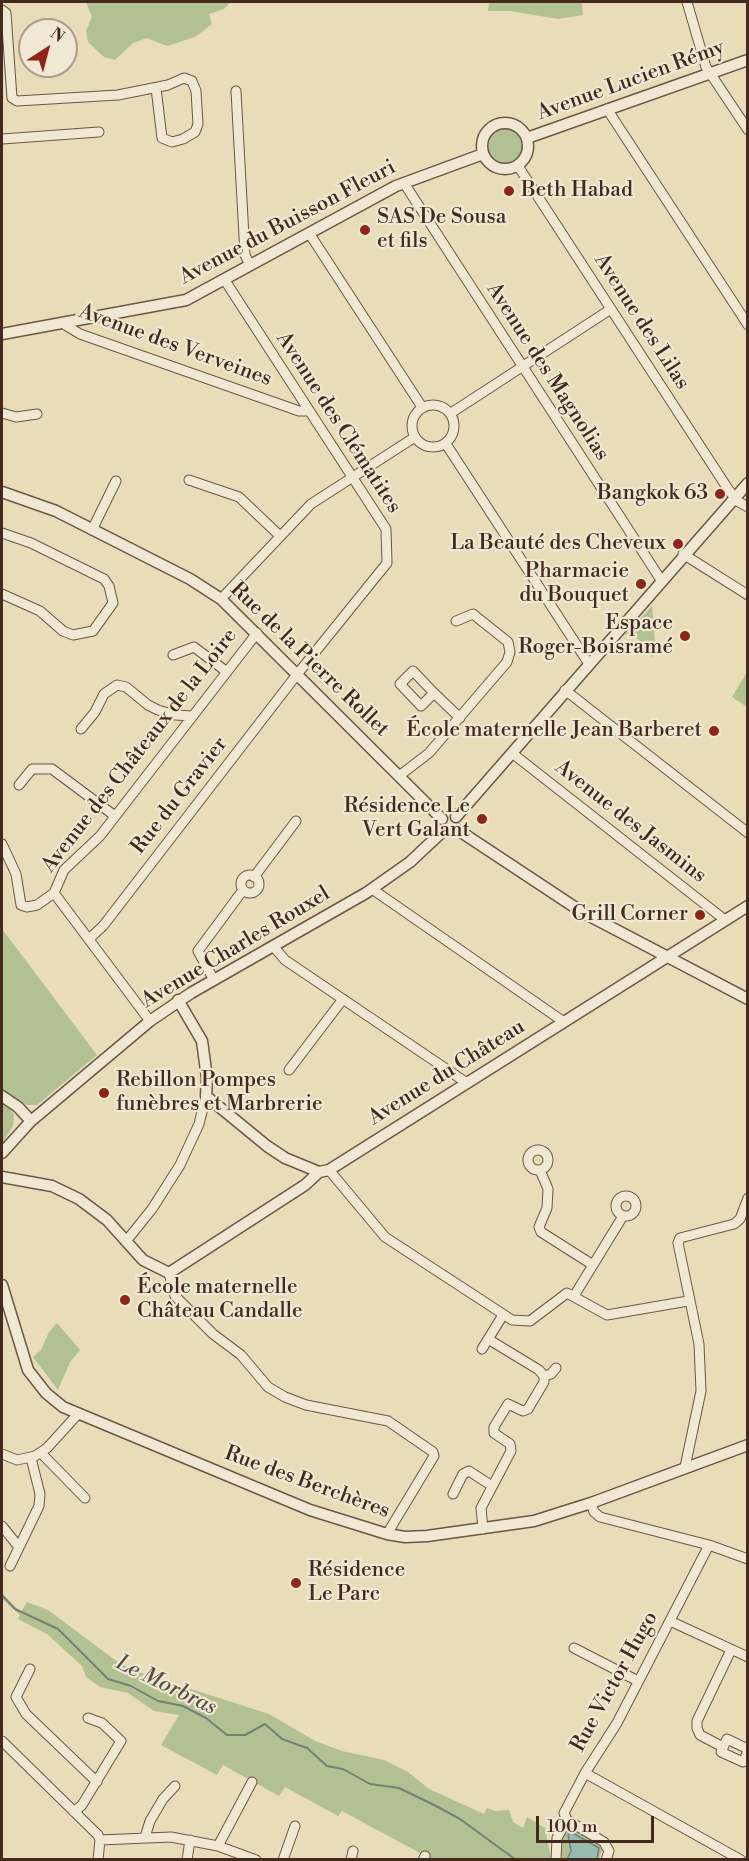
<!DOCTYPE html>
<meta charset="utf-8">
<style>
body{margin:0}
#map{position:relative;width:749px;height:1861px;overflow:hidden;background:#e8dcb9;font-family:"Libre Bodoni",serif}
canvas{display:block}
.frame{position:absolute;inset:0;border:3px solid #44291e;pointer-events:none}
.north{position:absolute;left:18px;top:18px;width:60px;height:60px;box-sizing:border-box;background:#f0e8d2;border:2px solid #ab9c8a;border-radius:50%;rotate:36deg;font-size:16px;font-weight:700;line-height:24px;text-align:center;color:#44291e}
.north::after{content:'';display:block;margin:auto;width:21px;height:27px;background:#8f2418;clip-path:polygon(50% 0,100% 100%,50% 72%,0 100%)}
.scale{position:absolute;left:536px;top:1816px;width:118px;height:27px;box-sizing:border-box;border:3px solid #44291e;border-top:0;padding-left:8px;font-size:18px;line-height:21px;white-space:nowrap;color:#44291e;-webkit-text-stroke:4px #f0e8d2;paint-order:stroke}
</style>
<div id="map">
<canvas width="749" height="1861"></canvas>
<div class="frame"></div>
<div class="north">N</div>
<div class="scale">100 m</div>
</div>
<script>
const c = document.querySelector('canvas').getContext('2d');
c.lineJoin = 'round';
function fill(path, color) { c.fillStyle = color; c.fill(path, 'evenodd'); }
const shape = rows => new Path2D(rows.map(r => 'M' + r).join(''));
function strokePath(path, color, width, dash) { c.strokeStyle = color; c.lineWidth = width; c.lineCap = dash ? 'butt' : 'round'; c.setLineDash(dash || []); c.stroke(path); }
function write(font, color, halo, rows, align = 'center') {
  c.font = font + ' "Libre Bodoni",serif'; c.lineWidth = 4.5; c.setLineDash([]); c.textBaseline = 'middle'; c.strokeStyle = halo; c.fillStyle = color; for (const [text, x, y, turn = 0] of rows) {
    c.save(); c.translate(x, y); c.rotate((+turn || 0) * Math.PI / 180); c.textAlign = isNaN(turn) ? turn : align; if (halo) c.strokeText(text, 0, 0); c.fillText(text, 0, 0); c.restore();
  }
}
fill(shape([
 [86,2,230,2,230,3,224,9,209,14,212,24,195,37,167,46,147,38,133,43,115,60,104,57,88,42,86,31,92,17],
 [489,2,582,2,583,15,558,19,510,11,488,11],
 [504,127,519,133,524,143,519,159,507,165,494,161,486,149,491,134],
 [652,606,656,653,652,657,650,655,653,650,629,633,624,636],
 [747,672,747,707,732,697],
 [2,929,97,1055,37,1105,27,1105,2,1090],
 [2,1103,10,1109,14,1115,13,1126,3,1142],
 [57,1323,80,1350,70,1362,58,1390,33,1357,41,1350,49,1332],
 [2,1595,21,1612,27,1602,48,1610,119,1663,141,1673,269,1714,315,1741,342,1751,384,1760,408,1772,429,1789,484,1814,487,1808,496,1811,509,1810,513,1822,523,1828,527,1817,545,1828,551,1859,431,1859,342,1811,338,1816,285,1787,279,1796,223,1765,217,1775,161,1745,179,1715,154,1711,128,1693,100,1687,86,1677,82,1666,47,1634,18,1619,20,1615,2,1599],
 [568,1827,603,1847,599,1859,559,1860,560,1842]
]), '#b2c192');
const water = shape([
 [571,1832,599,1848,597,1859,567,1859,571,1851,568,1835,571,1832]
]);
fill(water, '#97bbb1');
strokePath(water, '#768176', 1.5);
strokePath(shape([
 [2,1595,15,1609,58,1629,108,1679,131,1686,158,1701,183,1706,206,1718,227,1735,245,1735,265,1724,282,1739,307,1748,327,1766,343,1769,370,1784,399,1788,434,1805,460,1819,516,1860]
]), '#768176', 2);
const minor = shape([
 [687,2,706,67,748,130],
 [2,10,6,13,12,98,17,101,118,95,168,85,184,78,192,81,196,91,198,124,195,132,183,139,172,142,162,138,156,88],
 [236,91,245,255,250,265],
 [607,109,748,325],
 [2,139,99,132],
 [518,166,728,489,737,501,748,507],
 [404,183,661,580],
 [309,233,422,407],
 [62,323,80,334,299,411,309,411],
 '412 426a21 21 0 1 1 42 0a21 21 0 1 1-42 0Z',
 [2,413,16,417,37,414],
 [451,413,611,309],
 [446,444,589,664],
 [189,480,239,497,280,536],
 [92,530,116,481],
 [2,533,31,543,104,579,109,586,113,603,93,631,73,635,63,631,40,611,2,594],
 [683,554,748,595],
 [221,599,311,504,415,437],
 [173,655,194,647,227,672],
 [565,690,748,833],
 [434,693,421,706,400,684,413,671,434,693,460,718],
 [81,729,95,712,104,694,117,685,126,687,148,705,158,710,175,715,193,716],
 [512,753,725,920],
 [399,776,429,753,507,662,510,652,508,642,473,614,456,621],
 [19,785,32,769,52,769,115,816],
 [2,844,16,874,21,905,27,907,37,905,54,893],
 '241 884a9 9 0 1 1 18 0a9 9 0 1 1-18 0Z',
 [254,877,296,821],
 [372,889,564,1022],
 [54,893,64,870,100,836,257,633],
 [54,893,150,1021],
 [89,939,103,926,295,677,387,563,386,529,224,279],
 [273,946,285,960,467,1083],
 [214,980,198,951,243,890],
 [289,1070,343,999],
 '528 1160a10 10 0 1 1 20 0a10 10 0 1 1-20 0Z',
 [329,1170,385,1237,512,1320,530,1321,567,1293,607,1315,688,1301],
 [540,1170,548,1189,547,1208,539,1227,541,1232,593,1265],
 '616 1206a10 10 0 1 1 20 0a10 10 0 1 1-20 0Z',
 [127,1240,152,1209,180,1165,199,1124,206,1096],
 [169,1273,175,1296,213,1334,241,1355,268,1387,285,1397,306,1405,388,1421,433,1452,434,1456,387,1534],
 [574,1296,623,1216],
 [482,1349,503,1315],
 [544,1376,551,1374,556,1368],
 [41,1453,85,1498],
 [2,1454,17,1460,35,1456,47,1448,78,1414],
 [685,1467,701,1391,699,1344,678,1243,680,1238,734,1224,740,1219,748,1198],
 [453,1494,463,1474,469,1471,492,1486],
 [591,1503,594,1512,600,1517,709,1545,748,1559],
 [2,1526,18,1546],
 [483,1529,481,1508,511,1451,510,1444,494,1433,494,1427,508,1404,523,1411,528,1409,544,1382,544,1376,539,1370,488,1339],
 [709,1545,617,1723,585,1773,741,1860],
 [10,1566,39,1506,40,1494,31,1458],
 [670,1621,748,1657],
 [574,1648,638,1681],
 [30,1669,16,1697,26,1714,97,1782],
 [2,1741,98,1835,100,1840,98,1860],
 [723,1747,700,1735,697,1728,697,1721,731,1650],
 [748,1749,727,1739,721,1752,743,1762,748,1751],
 [585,1773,564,1813,567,1820,604,1842,609,1851,606,1860],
 [74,1812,82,1805,121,1741,102,1723,88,1718],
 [145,1837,150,1821,163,1799,175,1786],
 [100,1840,171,1837,218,1846,256,1860],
 [218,1846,252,1782],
 [187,1860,190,1840],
 [283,1860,295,1826],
 [351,1860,353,1851],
 [423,1860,425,1856],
 [556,1860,557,1838,567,1820]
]);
const tertiary = shape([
 '482 146a23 23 0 1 1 46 0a23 23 0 1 1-46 0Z',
 [527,138,748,60],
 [2,334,186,300,396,186,483,154],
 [2,492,56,511,190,579,221,599,442,819],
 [456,817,748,483],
 [458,830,582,912,748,999],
 [178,1000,202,1041,207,1078,206,1096,267,1146,285,1158,319,1172],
 [2,1096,18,1107,31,1121],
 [2,1153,31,1121,150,1021,191,993,366,893,410,862,443,831],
 [2,1177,52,1186,79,1199,107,1220,143,1260,169,1273,305,1185,319,1172,329,1170,748,906],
 [2,1285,28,1370,46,1393,63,1407,310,1510,387,1534,405,1537,427,1536,534,1521,591,1503,748,1445]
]);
strokePath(minor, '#6d5645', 11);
strokePath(tertiary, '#6d5645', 13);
strokePath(minor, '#f0e8d2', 9);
strokePath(tertiary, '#f0e8d2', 10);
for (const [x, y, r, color] of [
 [509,191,6,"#8f2418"],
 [365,230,6,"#8f2418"],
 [720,494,6,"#8f2418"],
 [678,544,6,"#8f2418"],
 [641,584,6,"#8f2418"],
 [685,636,6,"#8f2418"],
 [714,731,6,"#8f2418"],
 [482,819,6,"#8f2418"],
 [700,915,6,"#8f2418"],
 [104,1093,6,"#8f2418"],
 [125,1300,6,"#8f2418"],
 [296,1583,6,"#8f2418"]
]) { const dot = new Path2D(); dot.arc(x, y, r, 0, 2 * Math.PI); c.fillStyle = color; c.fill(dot); strokePath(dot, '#f0e8d2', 2); }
write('21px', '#44291e', '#f0e8d2', [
 ["Avenue Lucien Rémy",631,81,-20],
 ["Avenue du Buisson Fleuri",288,223,-28],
 ["Avenue des Lilas",641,322,57],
 ["Avenue des Verveines",175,346,20],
 ["Avenue des Magnolias",547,372,57],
 ["Avenue des Clématites",338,423,57],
 ["Rue de la Pierre Rollet",309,660,44],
 ["Avenue des Châteaux de la Loire",140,751,-52],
 ["Rue du Gravier",180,796,-52],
 ["Avenue des Jasmins",630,822,38],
 ["Avenue Charles Rouxel",236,948,-31],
 ["Avenue du Château",447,1073,-32],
 ["Rue des Berchères",307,1483,20],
 ["Rue Victor Hugo",615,1682,-61]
]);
write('21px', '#44291e', '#f0e8d2', [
 ["Beth Habad",521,191,"left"],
 ["SAS De Sousa",377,218,"left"],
 ["et fils",377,242,"left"],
 ["Bangkok 63",708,494],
 ["La Beauté des Cheveux",666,544],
 ["Pharmacie",629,572],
 ["du Bouquet",629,596],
 ["Espace",673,624],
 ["Roger-Boisramé",673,648],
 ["École maternelle Jean Barberet",702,731],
 ["Résidence Le",470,807],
 ["Vert Galant",470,831],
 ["Grill Corner",688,915],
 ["Rebillon Pompes",116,1081,"left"],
 ["funèbres et Marbrerie",116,1105,"left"],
 ["École maternelle",137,1288,"left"],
 ["Château Candalle",137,1312,"left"],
 ["Résidence",308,1571,"left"],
 ["Le Parc",308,1595,"left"]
], 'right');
write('italic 22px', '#594e43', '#f0e8d2', [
 ["Le Morbras",166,1686,26]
]);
</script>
